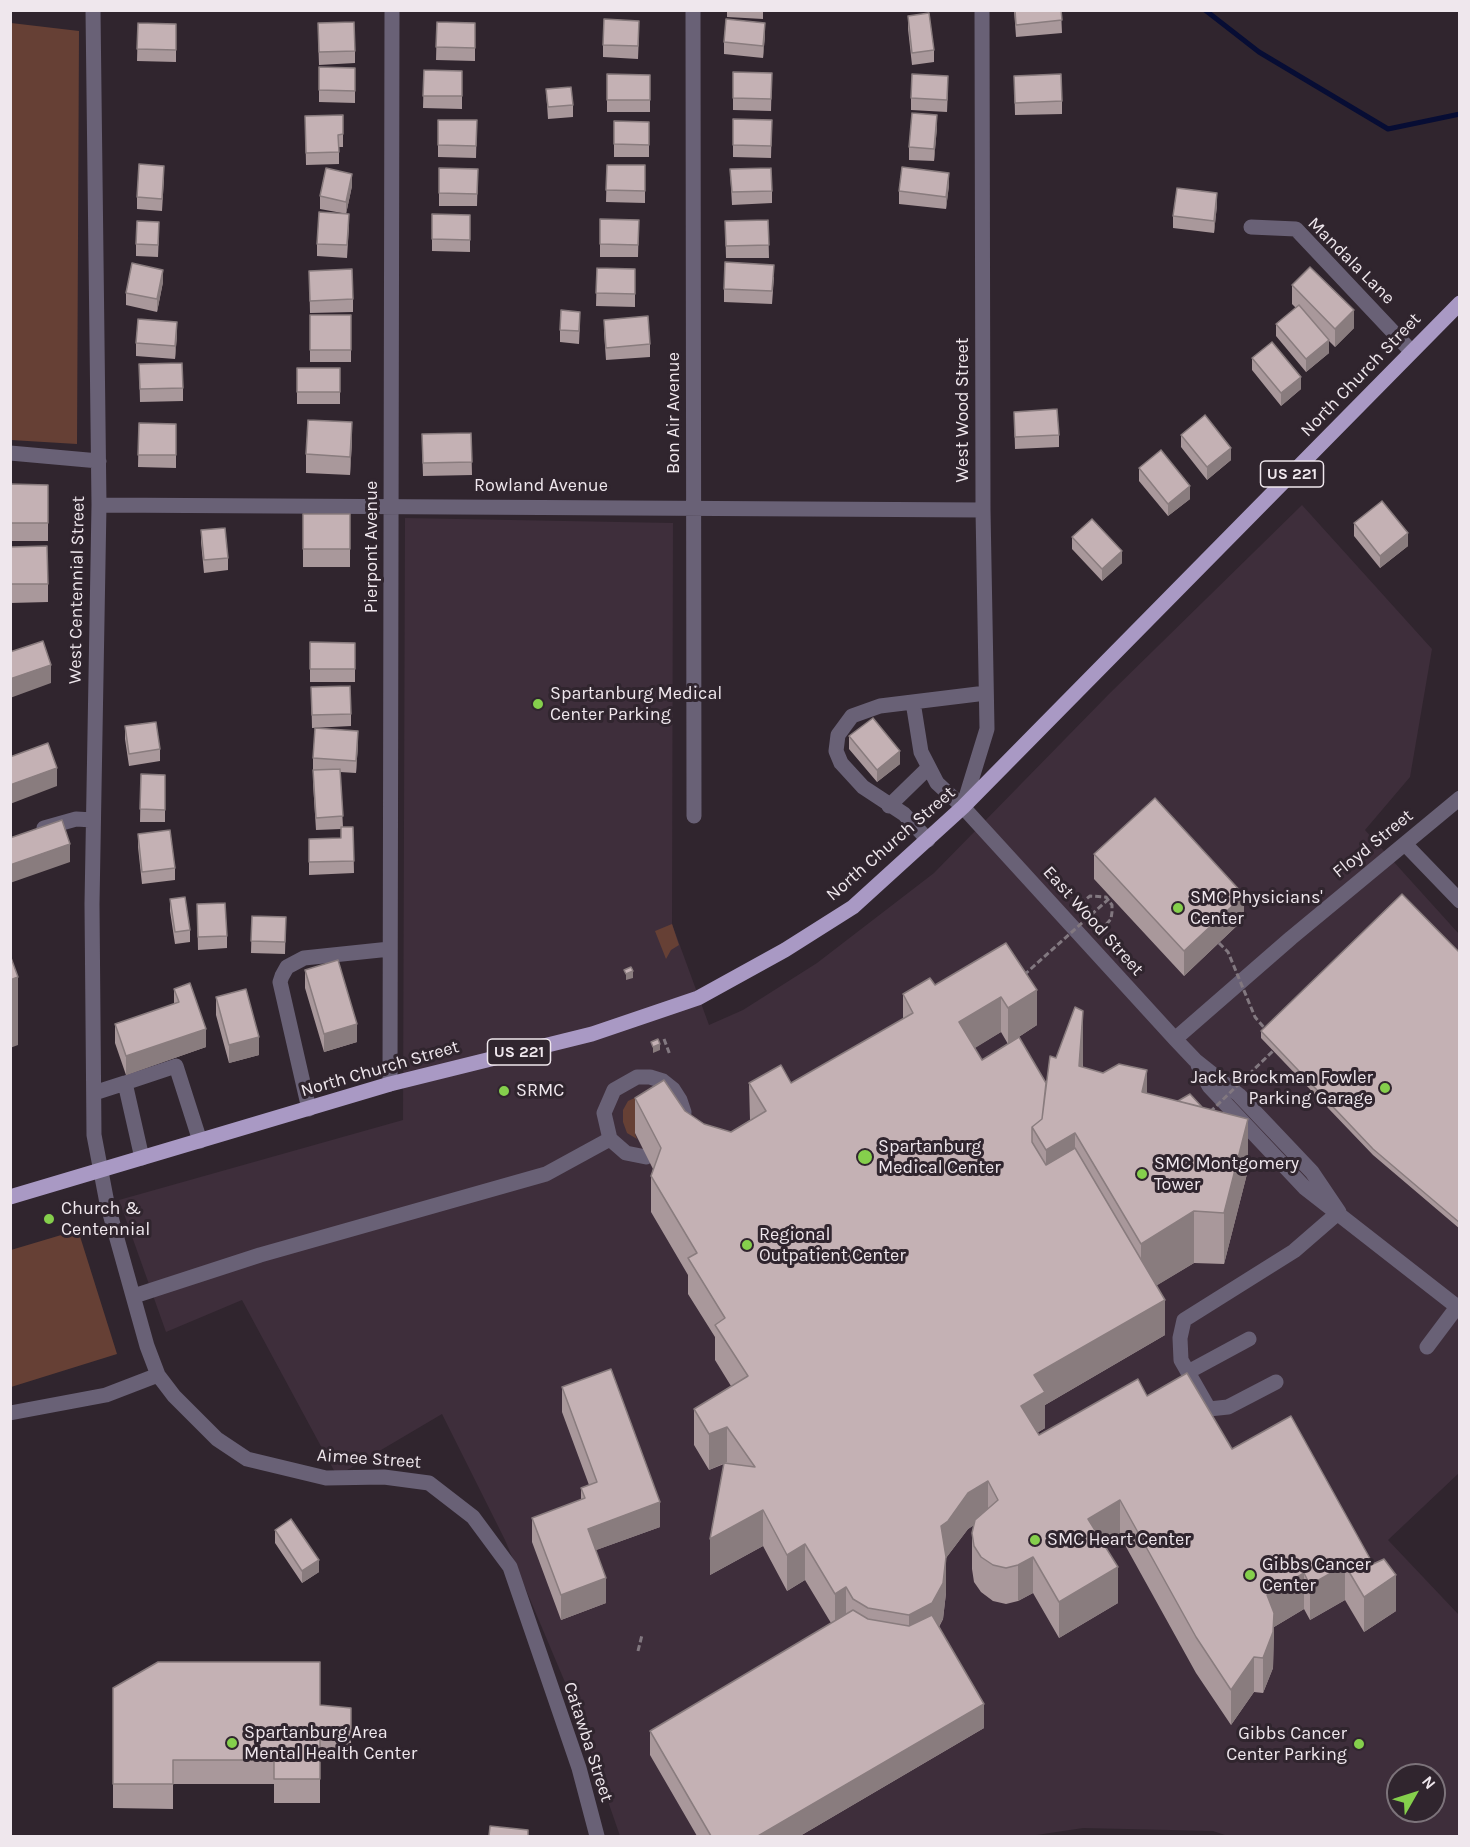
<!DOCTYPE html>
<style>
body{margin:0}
#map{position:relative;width:1470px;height:1847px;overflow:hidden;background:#30252e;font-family:Karla,sans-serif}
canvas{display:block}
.frame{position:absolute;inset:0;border:12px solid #efe7ed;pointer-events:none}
.north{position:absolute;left:1386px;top:1763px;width:60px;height:60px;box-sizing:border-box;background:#30252e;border:2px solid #7c737a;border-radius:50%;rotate:51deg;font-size:16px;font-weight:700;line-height:24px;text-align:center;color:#efe7ed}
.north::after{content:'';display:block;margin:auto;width:21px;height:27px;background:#85cf4c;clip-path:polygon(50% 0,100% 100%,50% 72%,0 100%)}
</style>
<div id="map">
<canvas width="1470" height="1847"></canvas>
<div class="frame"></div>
<div class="north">N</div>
</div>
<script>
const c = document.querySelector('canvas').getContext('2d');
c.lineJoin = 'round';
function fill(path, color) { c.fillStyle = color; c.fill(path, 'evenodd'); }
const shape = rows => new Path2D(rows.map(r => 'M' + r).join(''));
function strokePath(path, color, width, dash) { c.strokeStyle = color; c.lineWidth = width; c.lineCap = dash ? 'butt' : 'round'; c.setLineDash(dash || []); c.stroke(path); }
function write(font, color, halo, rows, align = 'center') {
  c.font = font + ' Karla,sans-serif'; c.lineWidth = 6; c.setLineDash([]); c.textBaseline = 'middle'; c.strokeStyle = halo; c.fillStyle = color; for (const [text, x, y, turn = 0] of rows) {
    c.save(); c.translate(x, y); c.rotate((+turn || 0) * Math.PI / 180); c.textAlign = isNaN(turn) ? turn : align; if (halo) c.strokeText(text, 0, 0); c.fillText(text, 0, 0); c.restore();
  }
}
fill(shape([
 [1302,505,1432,649,1410,777,1365,830,1459,934,1459,1473,1388,1540,1459,1615,1459,1836,1228,1836,1213,1831,1083,1828,1030,1836,620,1836,575,1706,505,1540,442,1414,337,1476,242,1300,166,1332,119,1200,403,1120,405,518,673,523,672,924,709,1025,743,1010,817,963,934,873,1109,694],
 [1398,1775,1434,1775,1434,1811,1398,1811]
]), '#3e2e3b');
fill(shape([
 [11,23,79,31,77,444,11,440],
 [672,924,679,945,671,950,666,959,655,931],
 [643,1094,635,1134,637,1139,627,1133,623,1122,623,1110,628,1101],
 [78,1230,117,1354,11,1387,11,1250]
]), '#664035');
strokePath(shape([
 [1205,10,1259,52,1388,129,1460,114]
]), '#070d34', 5);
strokePath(shape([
 [1080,904,1090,896,1106,897,1112,905,1112,912,1111,919,1103,928],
 [664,1039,670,1055],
 [638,1651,642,1635]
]), '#827880', 3, [6, 3]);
strokePath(shape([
 [93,10,99,505,92,904,94,1135,107,1203,147,1346,158,1375,174,1396,217,1439,247,1459,326,1478,384,1477,429,1483,473,1517,510,1567,579,1768,597,1836],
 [693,10,694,816],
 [1251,227,1296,229,1411,351],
 [10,453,99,461],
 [99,505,983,510],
 [913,702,921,752,937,783,963,807,1175,1039,1195,1060,1239,1095,1312,1172,1339,1212],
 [889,806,927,769],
 [963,807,987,729,983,510,982,10],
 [44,828,76,819,93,820],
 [928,840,904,814,863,787,841,763,836,751,838,735,852,716,880,706,986,693],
 [1405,844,1460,901],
 [1175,1039,1291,938,1460,798],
 [1198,1065,1209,1086,1305,1188,1460,1309],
 [390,1084,392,10],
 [94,1093,125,1083],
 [309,1109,280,982,282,976,287,967,304,958,390,949],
 [646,1157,626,1153,610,1139,604,1113,614,1090,637,1077,650,1077,663,1081,673,1089,680,1100,684,1112,683,1126],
 [142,1158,125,1083,176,1066,200,1141],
 [134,1296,260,1255,546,1174,610,1139],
 [1427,1347,1457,1307],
 [1188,1372,1249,1339],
 [1276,1382,1228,1407,1209,1409,1181,1360,1180,1338,1184,1320,1294,1251,1339,1212],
 [10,1413,106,1395,158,1375]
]), '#696176', 15);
strokePath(shape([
 [10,1197,390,1084,592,1034,698,998,785,950,853,907,963,807,1460,303]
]), '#a999c4', 15);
strokePath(shape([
 [1219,943,1228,952,1255,1017,1266,1030],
 [1024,975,1111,897],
 [1210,1112,1274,1050]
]), '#827880', 3, [6, 3]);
fill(shape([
 [727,10,763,10,763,19,727,17],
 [1014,10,1061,10,1062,33,1016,37],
 [908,16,934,50,934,62,912,65,908,29],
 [437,22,475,23,475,61,436,60],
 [138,23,176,24,176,62,137,61],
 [639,34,638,59,603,57,603,45],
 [318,35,355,51,355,63,319,65],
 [765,35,763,58,724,54,724,42],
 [319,67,355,68,355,103,319,102],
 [424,70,462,71,462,109,423,108],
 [733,72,772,73,771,111,733,110],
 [607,74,650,75,650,112,607,112],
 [1014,76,1062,101,1062,114,1015,115],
 [948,88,947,112,911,110,911,98],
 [546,89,573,105,573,117,548,119],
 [343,115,343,147,339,147,339,164,306,165,305,116],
 [733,119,772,120,771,158,733,157],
 [438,120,477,120,476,158,438,157],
 [614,121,649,122,649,157,614,157],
 [937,127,934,161,909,160,909,147],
 [607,165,645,165,645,203,606,202],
 [439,168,478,169,477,206,439,206],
 [730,169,772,191,772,203,732,205],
 [164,178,162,211,137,209,137,197],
 [949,185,946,209,899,204,899,191],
 [352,186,346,214,349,226,347,258,317,256,317,244,342,213,320,209,320,196],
 [1217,205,1214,233,1173,228,1173,216],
 [432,214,470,215,470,252,432,251],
 [600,219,639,220,638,257,600,257],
 [768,220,769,258,726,258,725,221],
 [159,234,158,257,136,256,136,244],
 [597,268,635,269,635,307,596,306],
 [309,271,353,299,353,312,310,313],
 [774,277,772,304,724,302,724,289],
 [163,282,157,312,126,305,126,293],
 [1292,285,1354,328,1335,347,1329,341,1329,353,1306,372,1276,336,1276,324,1296,308,1292,304],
 [310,315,351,315,351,362,310,362],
 [604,320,650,344,650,357,606,360,604,332],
 [580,324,579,344,560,342,560,330],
 [177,335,175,359,136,356,136,343],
 [1252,358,1301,389,1281,406,1252,370],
 [139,364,183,388,183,401,140,402],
 [297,368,340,368,340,404,297,404],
 [1014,412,1059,435,1059,447,1015,449],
 [139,423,176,424,176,468,138,467],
 [471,433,472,475,423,476,422,446],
 [1181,435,1231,460,1207,480,1181,447],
 [352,441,350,475,306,473,306,454],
 [1139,468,1190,499,1168,516,1139,481],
 [10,484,48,485,48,541,10,541],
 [303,514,350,514,350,567,303,567],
 [1354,523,1408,546,1380,568,1354,536],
 [201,530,228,558,228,570,204,573,201,542],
 [1072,537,1122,563,1102,581,1072,549],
 [10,547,48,584,48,602,10,603],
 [310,642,355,643,355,682,310,682],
 [311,687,351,714,351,726,312,728],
 [125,726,160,749,160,761,129,766,125,739],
 [849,736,900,764,877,782,849,749],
 [358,744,356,773,340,772,343,827,353,827,354,873,309,875,309,839,341,838,341,829,316,830,313,783,313,758],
 [141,774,165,775,165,822,140,822],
 [138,834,175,868,175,880,142,884,138,847],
 [1094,854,1244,919,1184,976,1094,879],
 [170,899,190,930,190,942,175,944,170,911],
 [197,904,227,936,227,948,198,950],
 [252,916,286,917,285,954,251,953],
 [1006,943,1037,1025,1008,1044,1001,1032,974,1048,982,1060,1046,1083,1056,1058,1083,1062,1083,1067,1147,1093,1248,1170,1224,1264,1194,1263,1157,1285,1165,1335,1045,1405,1045,1428,1037,1433,1039,1435,1147,1396,1232,1449,1396,1611,1364,1632,1345,1600,1310,1620,1304,1609,1274,1627,1273,1668,1263,1693,1254,1692,1231,1725,1196,1673,1120,1536,1104,1545,1118,1603,1059,1638,1033,1593,1018,1601,1006,1604,993,1601,981,1592,974,1582,972,1569,972,1533,974,1525,968,1529,946,1558,946,1593,943,1619,939,1627,984,1728,800,1836,697,1836,650,1755,650,1731,831,1623,805,1580,787,1591,763,1546,710,1575,724,1464,709,1470,694,1445,694,1409,731,1386,715,1360,715,1337,688,1294,688,1275,651,1212,651,1176,653,1169,635,1133,635,1098,685,1111,704,1124,731,1132,750,1120,749,1083,791,1083,903,1019,903,994,935,985],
 [1460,953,1460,1229,1373,1155,1261,1038,1261,1031],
 [305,970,357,1042,324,1052,305,988],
 [174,989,206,1047,126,1075,115,1043,115,1024,174,1004],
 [216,997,259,1055,229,1063,216,1015],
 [562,1387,660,1527,596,1550,606,1603,561,1620,532,1542,532,1518,581,1500,581,1488,589,1485,562,1412],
 [275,1530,319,1572,302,1583,275,1543],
 [113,1688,351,1708,351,1754,320,1754,320,1803,274,1803,274,1784,173,1784,173,1809,113,1808]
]), '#a9989b');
fill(shape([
 [765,23,765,35,763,58,763,46],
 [937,115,937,127,934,161,934,149],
 [949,173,949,185,946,209,946,197],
 [352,174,352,186,346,214,346,202],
 [1217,193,1217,205,1214,233,1214,221],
 [163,270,163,282,157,312,157,299],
 [1354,310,1354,328,1335,347,1335,329],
 [177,322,177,335,175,359,175,346],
 [1329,340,1329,353,1306,372,1306,359],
 [1301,377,1301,389,1281,406,1281,393],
 [352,422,352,441,350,475,350,457],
 [1231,448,1231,460,1207,480,1207,467],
 [1190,486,1190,499,1168,516,1168,504],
 [1408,533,1408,546,1380,568,1380,556],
 [1122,551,1122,563,1102,581,1102,569],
 [51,665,51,683,10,698,10,679],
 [358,731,358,744,356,773,356,761],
 [900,751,900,764,877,782,877,770],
 [57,768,57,786,10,804,10,785],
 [70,844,70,862,10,883,10,865],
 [1244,895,1244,919,1184,976,1184,951],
 [633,971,633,978,626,980,626,974],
 [18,977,18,1045,10,1048,10,980],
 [1037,990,1037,1025,1008,1044,1008,1008],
 [1001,997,1001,1032,959,1058,959,1022],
 [1083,1011,1083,1062,1079,1117,1079,1066],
 [357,1024,357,1042,324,1052,324,1034],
 [206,1029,206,1047,126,1075,126,1056],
 [259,1037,259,1055,229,1063,229,1045],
 [660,1044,660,1050,653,1053,653,1047],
 [1147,1070,1147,1121,1142,1092],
 [1248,1119,1248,1170,1224,1264,1224,1213],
 [1075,1133,1075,1184,1046,1201,1046,1150],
 [1194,1211,1194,1263,1141,1295,1141,1244],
 [1165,1300,1165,1335,1045,1405,1045,1428,1021,1442,1021,1406,1034,1375],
 [727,1427,727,1462,709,1470,709,1434],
 [988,1481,988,1516,968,1529,946,1558,946,1593,943,1619,932,1639,909,1651,909,1615,941,1526,968,1493],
 [1120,1500,1120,1536,1088,1554,1088,1519],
 [660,1502,660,1527,588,1553,588,1529],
 [763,1510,763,1546,710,1575,710,1539],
 [805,1544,805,1580,787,1591,787,1555],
 [1033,1557,1033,1593,1018,1601,1018,1565],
 [319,1560,319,1572,302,1583,302,1571],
 [1345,1565,1345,1600,1310,1620,1310,1585],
 [1118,1567,1118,1603,1059,1638,1059,1602],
 [1304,1573,1304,1609,1274,1627,1273,1668,1263,1693,1263,1658,1267,1595],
 [1396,1575,1396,1611,1364,1632,1364,1597],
 [606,1578,606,1603,561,1620,561,1595],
 [846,1587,846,1623,835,1629,835,1594],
 [1254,1657,1254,1692,1231,1725,1231,1690],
 [984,1704,984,1728,800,1836,758,1836]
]), '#897c7e');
const building = shape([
 [1015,10,1061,10,1062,20,1016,25,1015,10],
 [929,13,934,50,912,53,908,16,929,13],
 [604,19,639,21,638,46,603,45,604,19],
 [726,19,765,23,763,46,724,42,726,19],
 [354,22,355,51,319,52,318,23,354,22],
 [437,22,475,23,475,48,436,47,437,22],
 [138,23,176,24,176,50,137,49,138,23],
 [319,67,355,68,355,91,319,90,319,67],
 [424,70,462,71,462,96,423,96,424,70],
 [733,72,772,73,771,99,733,98,733,72],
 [607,74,650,75,650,100,607,100,607,74],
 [912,74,948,76,947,100,911,98,912,74],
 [1061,74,1062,101,1015,103,1014,76,1061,74],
 [571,87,573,105,548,107,546,89,571,87],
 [912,113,937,115,934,149,909,147,912,113],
 [343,115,343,134,338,135,339,152,306,153,305,116,343,115],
 [733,119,772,120,771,146,733,145,733,119],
 [438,120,477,120,476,146,438,145,438,120],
 [614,121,649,122,649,145,614,144,614,121],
 [139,164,164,166,162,199,137,197,139,164],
 [607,165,645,165,645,191,606,190,607,165],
 [902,167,949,173,946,197,899,191,902,167],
 [326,168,352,174,346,202,320,196,326,168],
 [439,168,478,169,477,194,439,193,439,168],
 [771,168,772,191,732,192,730,169,771,168],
 [1177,188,1217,193,1214,221,1173,216,1177,188],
 [319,212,349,214,347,245,317,244,319,212],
 [432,214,470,215,470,240,432,239,432,214],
 [600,219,639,220,638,245,600,244,600,219],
 [768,220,769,245,726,246,725,221,768,220],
 [137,221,159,222,158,245,136,244,137,221],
 [725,262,774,265,772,291,724,289,725,262],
 [132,263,163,270,157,299,126,293,132,263],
 [1310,267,1354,310,1335,329,1292,285,1310,267],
 [597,268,635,269,635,294,596,293,597,268],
 [352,269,353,299,310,301,309,271,352,269],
 [1299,305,1329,340,1306,359,1276,324,1299,305],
 [561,310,580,312,579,331,560,330,561,310],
 [310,315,351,315,351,350,310,350,310,315],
 [648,316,650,344,606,348,604,320,648,316],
 [138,319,177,322,175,346,136,343,138,319],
 [1272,342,1301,377,1281,393,1252,358,1272,342],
 [182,363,183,388,140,389,139,364,182,363],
 [297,368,340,368,340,392,297,392,297,368],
 [1057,409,1059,435,1015,437,1014,412,1057,409],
 [1205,415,1231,448,1207,467,1181,435,1205,415],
 [308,420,352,422,350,457,306,454,308,420],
 [139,423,176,424,176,455,138,455,139,423],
 [471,433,472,462,423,463,422,434,471,433],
 [1161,450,1190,486,1168,504,1139,468,1161,450],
 [10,484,48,485,48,523,10,523,10,484],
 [1382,501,1408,533,1380,556,1354,523,1382,501],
 [303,514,350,514,350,549,303,549,303,514],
 [1092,519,1122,551,1102,569,1072,537,1092,519],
 [225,528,228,558,204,560,201,530,225,528],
 [47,546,48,584,10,584,10,547,47,546],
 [43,641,51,665,10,679,10,652,43,641],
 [310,642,355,643,355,669,310,669,310,642],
 [350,686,351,714,312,715,311,687,350,686],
 [873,718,900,751,877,770,849,736,873,718],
 [156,722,160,749,129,754,125,726,156,722],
 [315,728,358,731,356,761,313,758,315,728],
 [48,743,57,768,10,785,10,757,48,743],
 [340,769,343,816,316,818,313,770,340,769],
 [141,774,165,775,165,810,140,809,141,774],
 [1155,798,1244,895,1184,951,1094,854,1155,798],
 [62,820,70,844,10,865,10,838,62,820],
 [341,827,353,827,354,861,309,862,309,839,341,838,341,827],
 [170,830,175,868,142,872,138,834,170,830],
 [1402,894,1460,953,1460,1223,1373,1149,1261,1031,1402,894],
 [185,897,190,930,175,932,170,899,185,897],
 [225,903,227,936,198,937,197,904,225,903],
 [252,916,286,917,285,942,251,941,252,916],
 [1006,943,1037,990,1008,1008,1001,997,959,1022,982,1060,1019,1037,1046,1083,1042,1119,1032,1127,1032,1142,1046,1165,1075,1148,1165,1300,1034,1375,1045,1392,1021,1406,1039,1435,1138,1379,1147,1396,1187,1373,1232,1449,1291,1416,1373,1564,1384,1559,1396,1575,1364,1597,1345,1565,1310,1585,1304,1573,1267,1595,1274,1613,1273,1632,1263,1658,1254,1657,1231,1690,1196,1637,1120,1500,1088,1519,1118,1567,1059,1602,1033,1557,1018,1565,1006,1568,993,1565,981,1557,974,1546,972,1533,975,1520,998,1500,988,1481,968,1493,948,1521,941,1526,946,1557,943,1583,932,1603,909,1615,868,1608,853,1599,846,1587,835,1594,805,1544,787,1555,763,1510,710,1539,724,1463,755,1467,727,1427,709,1434,694,1409,748,1376,715,1325,725,1318,688,1258,697,1253,651,1176,661,1148,635,1098,664,1080,685,1111,704,1124,731,1132,766,1111,749,1083,781,1065,791,1083,913,1013,903,994,930,978,935,985,1006,943],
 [10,955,18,977,10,980,10,955],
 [338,960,357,1024,324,1034,305,970,338,960],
 [631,967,633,971,626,974,624,970,631,967],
 [190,983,206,1029,126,1056,115,1024,179,1002,174,989,190,983],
 [246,989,259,1037,229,1045,216,997,246,989],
 [1075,1007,1083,1011,1079,1066,1103,1073,1119,1064,1147,1070,1142,1092,1248,1119,1224,1213,1194,1211,1141,1244,1075,1133,1046,1150,1032,1127,1042,1119,1050,1056,1056,1058,1075,1007],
 [658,1039,660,1044,653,1047,651,1042,658,1039],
 [1190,1094,1202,1107,1178,1101,1190,1094],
 [611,1369,660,1502,588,1529,606,1578,561,1595,532,1518,585,1498,581,1488,597,1482,562,1387,611,1369],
 [291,1519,319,1560,302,1571,275,1530,291,1519],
 [853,1610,868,1619,909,1626,932,1615,984,1704,758,1836,711,1836,650,1731,853,1610],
 [158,1662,320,1662,320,1705,351,1708,351,1730,320,1730,320,1779,274,1779,274,1760,173,1760,173,1784,113,1784,113,1688,158,1662],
 [490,1826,528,1830,528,1836,489,1836,490,1826]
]);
fill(building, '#c4b1b4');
strokePath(building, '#897c7e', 1.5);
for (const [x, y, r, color] of [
 [538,704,6,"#85cf4c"],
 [1178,908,6,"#85cf4c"],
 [1385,1088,6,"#85cf4c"],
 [504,1091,6,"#85cf4c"],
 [865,1157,8,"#85cf4c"],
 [1142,1174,6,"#85cf4c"],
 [49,1219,6,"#85cf4c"],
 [747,1245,6,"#85cf4c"],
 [1035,1540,6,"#85cf4c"],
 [1250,1575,6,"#85cf4c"],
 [232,1743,6,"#85cf4c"],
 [1359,1744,6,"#85cf4c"]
]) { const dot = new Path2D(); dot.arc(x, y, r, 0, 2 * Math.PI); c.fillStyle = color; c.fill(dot); strokePath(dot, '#30252e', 2); }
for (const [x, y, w] of [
 [1292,474,63],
 [519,1052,63]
]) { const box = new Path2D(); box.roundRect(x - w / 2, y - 13, w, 26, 4.5); c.fillStyle = '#30252e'; c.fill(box); strokePath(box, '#efe7ed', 1.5); }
write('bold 16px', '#efe7ed', null, [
 ["US 221",1292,474],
 ["US 221",519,1052]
]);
write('18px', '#efe7ed', '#30252e', [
 ["Mandala Lane",1351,261,45],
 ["North Church Street",1361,375,-46],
 ["West Wood Street",963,410,-90],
 ["Bon Air Avenue",674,413,-90],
 ["Rowland Avenue",541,486],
 ["Pierpont Avenue",372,547,-90],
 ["West Centennial Street",77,590,-89],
 ["North Church Street",891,844,-41],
 ["Floyd Street",1373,844,-39],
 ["East Wood Street",1093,921,48],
 ["North Church Street",380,1069,-16],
 ["Aimee Street",369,1459,4],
 ["Catawba Street",588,1742,72]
]);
write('18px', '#efe7ed', '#30252e', [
 ["Spartanburg Medical",550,694],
 ["Center Parking",550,715],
 ["SMC Physicians'",1190,898],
 ["Center",1190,919],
 ["Jack Brockman Fowler",1373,1078,"right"],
 ["Parking Garage",1373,1099,"right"],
 ["SRMC",516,1091],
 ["Spartanburg",878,1147],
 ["Medical Center",878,1168],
 ["SMC Montgomery",1154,1164],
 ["Tower",1154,1185],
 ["Church &",61,1209],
 ["Centennial",61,1230],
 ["Regional",759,1235],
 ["Outpatient Center",759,1256],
 ["SMC Heart Center",1047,1540],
 ["Gibbs Cancer",1262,1565],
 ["Center",1262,1586],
 ["Spartanburg Area",244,1733],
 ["Mental Health Center",244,1754],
 ["Gibbs Cancer",1347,1734,"right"],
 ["Center Parking",1347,1755,"right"]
], 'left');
</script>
